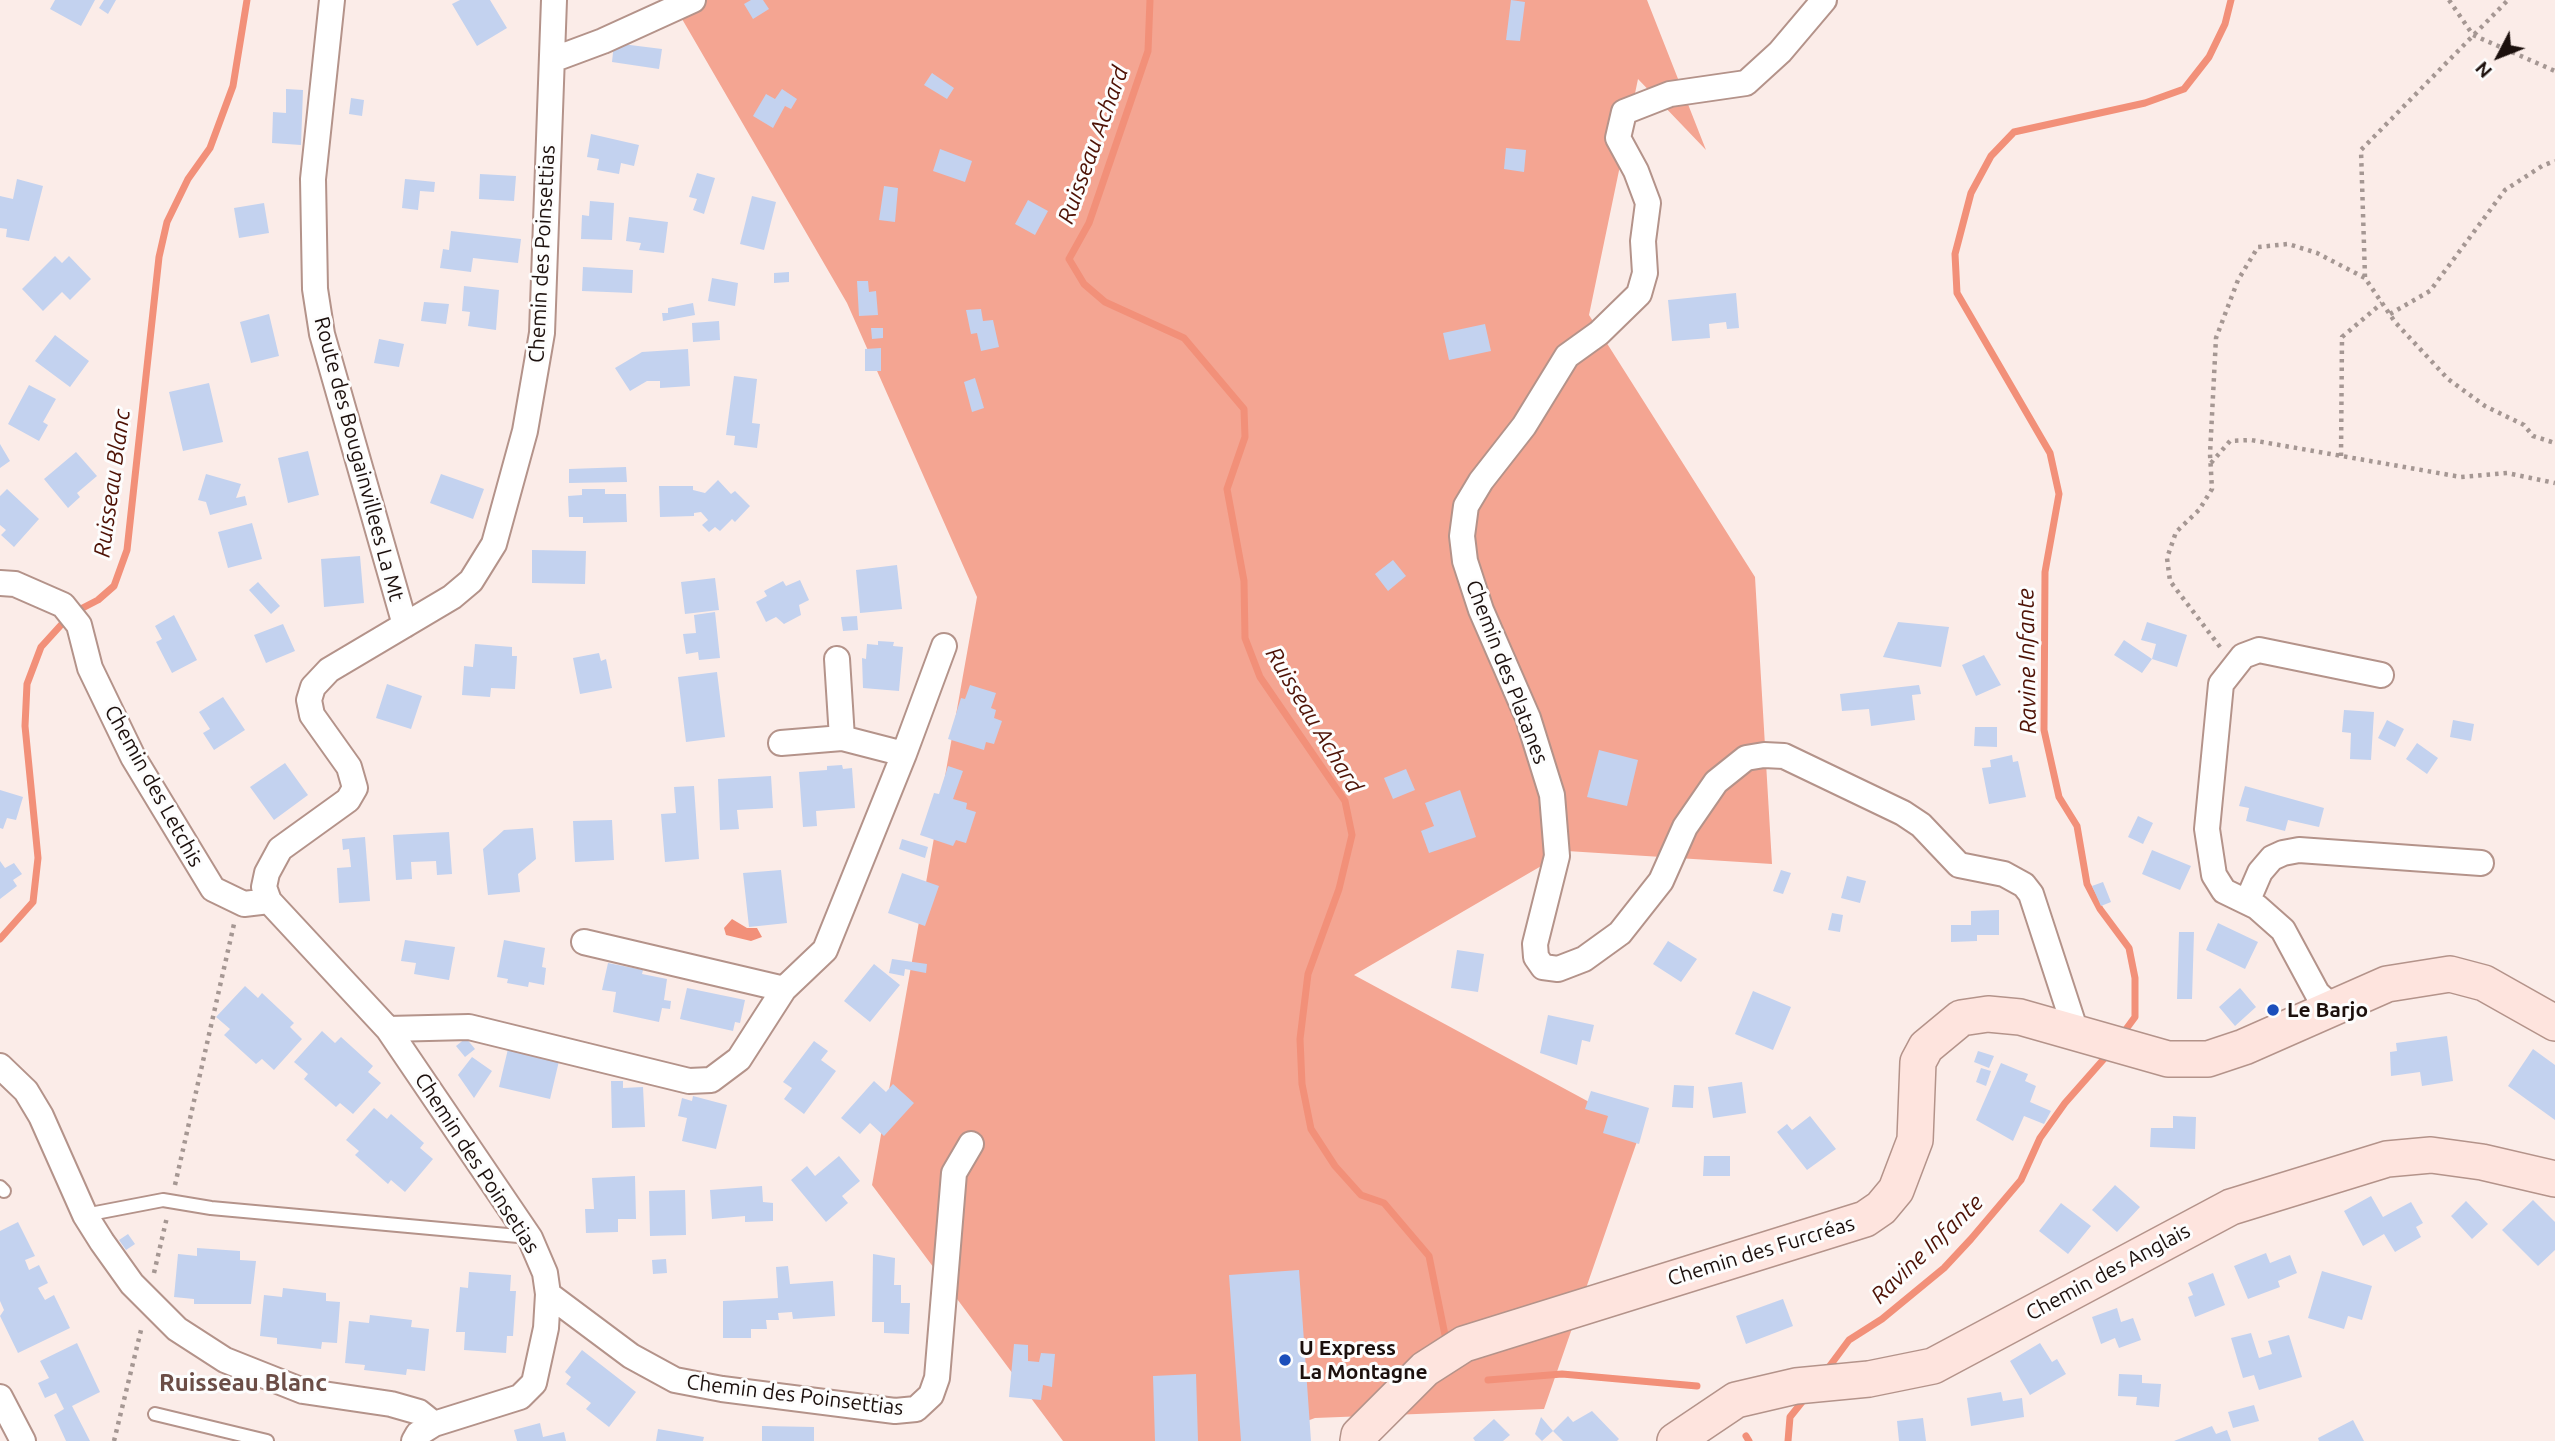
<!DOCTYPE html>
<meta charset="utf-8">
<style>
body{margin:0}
#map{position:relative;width:2555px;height:1441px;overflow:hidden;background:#fbece8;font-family:Ubuntu,sans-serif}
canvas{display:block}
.north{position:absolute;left:2464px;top:21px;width:70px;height:70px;-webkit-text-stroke:5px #fdfdfd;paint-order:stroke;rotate:228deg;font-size:19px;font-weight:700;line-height:28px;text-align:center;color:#1c100d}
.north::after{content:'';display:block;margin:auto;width:24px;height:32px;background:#1c100d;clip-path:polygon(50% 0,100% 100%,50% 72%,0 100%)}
</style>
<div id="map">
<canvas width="2555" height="1441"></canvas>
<div class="north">N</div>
</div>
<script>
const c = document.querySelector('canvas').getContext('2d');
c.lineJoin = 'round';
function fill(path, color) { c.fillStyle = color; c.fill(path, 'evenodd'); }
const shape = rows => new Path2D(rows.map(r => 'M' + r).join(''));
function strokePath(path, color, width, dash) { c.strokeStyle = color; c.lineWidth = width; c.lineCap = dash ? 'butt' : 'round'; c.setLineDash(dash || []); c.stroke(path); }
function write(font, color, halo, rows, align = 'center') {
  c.font = font + ' Ubuntu,sans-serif'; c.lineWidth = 6; c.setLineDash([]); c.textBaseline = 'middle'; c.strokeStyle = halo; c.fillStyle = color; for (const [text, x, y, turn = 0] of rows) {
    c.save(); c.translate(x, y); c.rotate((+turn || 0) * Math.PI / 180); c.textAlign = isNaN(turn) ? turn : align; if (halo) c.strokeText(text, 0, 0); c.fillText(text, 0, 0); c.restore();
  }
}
fill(shape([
 [671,0,1647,0,1706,150,1638,79,1589,315,1755,577,1772,864,1567,851,1354,975,1641,1130,1544,1409,1315,1418,1253,1441,1063,1441,872,1185,977,597,847,303]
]), '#f4a592');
fill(shape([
 [732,919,747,928,757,928,762,937,751,941,726,935,724,928]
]), '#f29079');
strokePath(shape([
 [1150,0,1148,51,1089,223,1069,259,1084,284,1105,302,1184,338,1244,409,1245,437,1227,489,1244,581,1245,638,1260,677,1345,801,1352,835,1339,889,1308,974,1300,1039,1302,1084,1311,1129,1335,1166,1361,1195,1384,1203,1429,1256,1446,1340],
 [0,939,33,902,38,858,25,726,27,684,41,647,71,614,98,600,114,586,127,550,159,257,167,222,188,179,210,148,233,86,247,0],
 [2121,1036,2135,1017,2135,978,2129,948,2100,909,2087,884,2077,826,2059,797,2044,730,2045,572,2059,494,2050,453,1957,293,1955,254,1971,193,1991,156,2014,132,2145,103,2184,89,2209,57,2225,24,2231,0],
 [1826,1371,1849,1340,1882,1319,1944,1268,1971,1239,2021,1180,2040,1138,2065,1103,2110,1052],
 [1488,1380,1562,1374,1697,1386],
 [1746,1436,1749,1441],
 [1788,1441,1790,1417,1806,1397]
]), '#f29079', 7);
fill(shape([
 [55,0,95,0,81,26,50,9],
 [104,0,116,0,108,14,99,8],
 [460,0,490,0,507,28,477,46,452,4],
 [751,0,763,0,769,9,753,19,744,4],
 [1511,0,1525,2,1520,41,1506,40],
 [614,43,662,49,659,69,612,62],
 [932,73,954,88,947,99,924,85],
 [286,89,303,90,301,145,272,143,273,112,286,113],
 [782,89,797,99,791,109,785,106,773,128,753,116,766,94,775,99],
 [351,98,364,100,362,116,349,114],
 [591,134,639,145,634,166,621,163,619,174,597,170,599,159,587,157],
 [1506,148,1526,150,1524,172,1504,169],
 [940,149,972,161,965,182,933,171],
 [697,173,715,178,704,214,693,210,697,199,689,197],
 [480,174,516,176,514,201,479,199],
 [17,179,43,186,29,241,6,237,7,229,0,228,0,196,13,199],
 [405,179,435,182,434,192,420,191,418,210,402,208],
 [884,186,898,188,895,222,879,220],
 [752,196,776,202,764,250,740,244],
 [1028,200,1048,211,1035,235,1015,224],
 [590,201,614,203,612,240,581,239,582,215,589,216],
 [264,203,269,233,239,238,234,208],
 [629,217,668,222,664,253,639,250,641,243,626,241],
 [451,231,521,239,518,263,473,258,471,272,440,268,443,249,449,250],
 [55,256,62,263,69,256,91,279,70,300,62,292,43,311,22,289],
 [583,267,633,270,632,293,582,291],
 [789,272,789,282,774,283,774,273],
 [712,278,738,283,735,306,708,301],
 [857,281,868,281,869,292,876,291,878,315,859,316],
 [464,286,499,290,496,330,468,326,470,312,462,311],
 [1736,293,1739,328,1727,329,1726,322,1709,324,1710,338,1672,341,1668,300],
 [424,302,449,304,446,324,421,321],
 [693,303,695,315,663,321,662,313,668,313,668,308],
 [981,309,983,321,993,320,999,347,981,351,977,333,971,334,966,310],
 [269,314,279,356,251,363,240,322],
 [719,321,720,340,693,342,692,323],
 [1485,324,1491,351,1449,360,1443,333],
 [871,328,883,328,883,338,872,339],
 [55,335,89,361,70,387,35,361],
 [379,339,404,344,399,367,374,363],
 [881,348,881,371,865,371,865,349],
 [688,349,690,386,660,388,660,381,647,381,630,391,615,368,642,352],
 [734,376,757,379,752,423,760,424,757,448,734,445,735,436,726,435],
 [975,378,984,408,972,412,964,382],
 [209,383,223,442,183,451,169,392],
 [29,385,56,399,43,422,48,425,39,441,8,424],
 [0,444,10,461,0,468],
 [308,451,319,495,288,503,278,458],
 [76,452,97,476,77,493,80,497,68,508,44,479],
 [626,467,627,482,569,483,569,469],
 [206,474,241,484,236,498,245,496,247,505,210,515,206,502,198,500],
 [441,474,484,489,473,519,430,503],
 [718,480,731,494,735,491,750,506,735,522,732,519,720,531,715,527,709,532,702,525,708,520,701,512,694,513,694,516,660,517,659,486,693,486,693,490,705,493],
 [7,489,39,519,14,547,1,535,6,530,0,525,0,496],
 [582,489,605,489,605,494,626,494,627,522,583,523,583,517,569,517,568,496,582,495],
 [252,523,262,559,228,568,218,532],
 [532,550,586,551,585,584,532,583],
 [360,556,364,603,324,607,321,559],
 [1393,560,1406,576,1388,591,1375,574],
 [897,565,902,609,860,613,856,570],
 [715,578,719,610,685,614,681,582],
 [800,580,809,600,799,605,801,615,784,624,776,617,766,622,756,602,767,596,764,591,783,581,786,586],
 [258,582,280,606,271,614,249,590],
 [715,612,720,658,699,660,698,652,686,654,683,634,696,633,694,615],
 [174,615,197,660,172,673,156,642,162,639,155,626],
 [857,616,858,630,843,631,841,617],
 [1898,622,1949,627,1941,667,1883,657],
 [2147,622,2187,635,2177,667,2152,659,2142,673,2114,655,2124,640,2152,659,2156,644,2141,640],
 [283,624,295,651,266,663,254,635],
 [878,641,894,642,893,646,903,647,899,691,863,688,862,658,866,659,867,644,878,645],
 [475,644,512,647,512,656,517,656,515,689,491,688,490,697,462,695,464,666,473,667],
 [599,653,601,661,606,659,612,688,580,694,573,658],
 [1984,655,2001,685,1976,696,1962,665],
 [717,672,725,737,686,742,678,677],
 [387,684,422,696,411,729,376,718],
 [970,685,996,693,991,708,996,710,994,718,1002,721,994,744,986,742,984,750,948,739,961,698,965,699],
 [1919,685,1921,694,1912,695,1915,720,1871,726,1869,709,1842,711,1840,694],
 [223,697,245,730,214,750,203,733,210,729,199,712],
 [2344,710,2374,712,2371,760,2350,759,2351,733,2342,732],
 [2387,720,2404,729,2395,747,2378,738],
 [2453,720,2474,724,2471,741,2450,737],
 [1975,727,1997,727,1997,747,1974,746],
 [2417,743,2438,758,2427,774,2406,759],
 [1599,750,1638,760,1627,806,1587,797],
 [2012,755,2013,762,2018,761,2026,797,1989,804,1982,768,1991,767,1990,760],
 [285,763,308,795,274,820,250,787],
 [842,765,843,769,852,768,855,808,816,811,817,826,803,827,799,772,827,770,827,766],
 [948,766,963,771,953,799,967,803,966,809,976,812,966,843,956,840,953,846,920,835,934,793,939,794],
 [1406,769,1415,790,1393,799,1384,778],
 [771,776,773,808,737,810,739,829,720,830,718,779],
 [694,786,699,859,665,862,661,814,676,813,674,787],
 [2245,786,2324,808,2319,827,2288,820,2285,831,2246,821,2249,808,2239,806],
 [0,790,23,797,16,820,7,818,3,829,0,828],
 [1460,790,1476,837,1429,853,1421,831,1434,826,1425,803],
 [2138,816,2153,823,2143,844,2128,837],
 [612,820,614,860,575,862,573,821],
 [533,828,536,859,518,874,520,892,488,895,483,849,504,830],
 [449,832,452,874,437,875,436,861,411,862,412,879,396,880,393,835],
 [365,837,370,901,339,903,337,868,351,867,349,849,343,850,342,839],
 [902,839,928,847,925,858,899,849],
 [2152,850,2191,866,2180,890,2142,874],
 [0,861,5,868,14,863,22,874,13,880,17,886,0,899],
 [781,870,787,923,749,927,743,873],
 [1781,870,1791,873,1783,894,1773,891],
 [902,873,939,886,925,926,888,913],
 [1847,876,1866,881,1860,903,1841,898],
 [2103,882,2111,902,2101,906,2092,886],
 [1999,910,1999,935,1977,935,1977,941,1951,942,1951,925,1971,925,1971,911],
 [1832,913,1843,915,1840,932,1828,930],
 [2218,923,2258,942,2245,969,2206,950],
 [2179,932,2194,932,2192,999,2177,999],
 [405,940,455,947,449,980,414,974,416,963,401,961],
 [504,940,545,948,542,967,546,968,544,985,529,982,528,987,507,983,508,979,497,977],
 [1668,941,1697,959,1681,982,1653,964],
 [1457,950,1484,954,1478,992,1451,988],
 [892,959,927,964,926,973,905,969,904,976,889,973],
 [608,963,643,970,642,974,667,979,664,1000,671,1001,670,1009,662,1008,659,1022,613,1012,616,992,602,990],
 [874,964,900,985,870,1022,844,1001],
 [245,986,258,998,262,993,294,1023,290,1027,302,1039,274,1070,262,1059,256,1064,224,1035,230,1029,216,1017],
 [687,988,745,1000,740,1023,735,1022,733,1031,680,1019],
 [2240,988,2256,1007,2235,1026,2219,1007],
 [1753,991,1791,1007,1773,1050,1735,1034],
 [1548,1015,1594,1025,1590,1042,1582,1040,1577,1065,1540,1053],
 [322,1031,335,1043,341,1037,373,1066,368,1072,381,1083,353,1114,340,1103,336,1107,304,1079,308,1074,294,1062],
 [2447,1036,2453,1081,2422,1086,2420,1072,2391,1076,2390,1052,2397,1051,2396,1043],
 [466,1038,475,1049,465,1057,456,1046],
 [814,1041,828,1051,821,1060,836,1071,804,1114,784,1099,792,1088,783,1082],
 [508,1049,559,1061,550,1099,499,1087],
 [2533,1049,2555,1065,2555,1120,2508,1086],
 [1978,1051,1994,1056,1989,1068,1974,1062],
 [472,1057,492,1071,474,1098,458,1075],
 [2001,1063,2028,1074,2025,1081,2036,1086,2030,1102,2051,1111,2044,1124,2024,1116,2013,1141,1976,1120],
 [1981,1068,1991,1071,1986,1086,1976,1082],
 [611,1081,623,1081,623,1088,643,1087,645,1127,612,1128],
 [874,1081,886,1092,893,1084,914,1103,884,1136,870,1123,860,1134,841,1118],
 [1742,1082,1746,1113,1713,1118,1708,1087],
 [1674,1085,1694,1086,1693,1108,1672,1107],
 [1591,1091,1649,1108,1639,1144,1603,1133,1608,1116,1585,1109],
 [693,1096,727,1105,716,1149,682,1141,687,1118,678,1116,682,1098,692,1101],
 [374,1108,387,1119,391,1114,424,1143,420,1148,433,1159,405,1192,391,1180,388,1184,355,1155,359,1151,346,1140],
 [1810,1116,1836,1149,1807,1170,1777,1132,1787,1124,1792,1130],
 [2173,1116,2196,1117,2195,1149,2150,1147,2151,1128,2173,1128],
 [839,1156,860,1181,842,1196,848,1203,826,1222,791,1180,807,1166,815,1176],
 [1704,1156,1730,1156,1730,1176,1703,1176],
 [635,1176,636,1219,618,1219,618,1232,586,1233,585,1209,594,1209,592,1178],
 [2115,1185,2140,1207,2117,1232,2092,1210],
 [762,1186,763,1202,773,1203,773,1221,745,1222,745,1216,712,1219,710,1190],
 [685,1190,686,1235,650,1236,649,1191],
 [2371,1196,2383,1217,2411,1202,2423,1223,2416,1227,2421,1237,2395,1252,2384,1234,2363,1246,2344,1211],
 [2533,1200,2555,1222,2555,1250,2538,1266,2502,1230],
 [2466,1201,2488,1224,2472,1239,2451,1216],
 [2061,1203,2091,1226,2068,1254,2039,1231],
 [18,1222,35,1256,25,1260,29,1270,39,1265,48,1283,38,1288,45,1300,54,1295,70,1328,18,1353,0,1316,4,1310,0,1301,0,1231],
 [128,1234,135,1244,126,1250,119,1240],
 [197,1248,240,1251,240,1260,256,1261,251,1304,194,1304,194,1299,174,1297,178,1254,197,1256],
 [2266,1253,2270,1263,2290,1255,2297,1273,2278,1281,2280,1287,2248,1299,2234,1266],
 [873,1254,895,1258,894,1285,901,1285,901,1303,910,1303,909,1334,884,1333,884,1322,872,1322],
 [666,1259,667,1273,653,1274,652,1260],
 [788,1266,790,1284,833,1281,835,1316,793,1319,792,1312,778,1313,779,1320,766,1320,767,1329,751,1329,751,1338,723,1338,723,1301,778,1298,776,1267],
 [1299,1270,1311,1441,1241,1441,1229,1275],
 [2322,1271,2372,1286,2362,1320,2348,1316,2344,1329,2308,1318],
 [469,1272,511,1275,510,1291,516,1291,513,1336,507,1336,506,1353,464,1350,465,1332,456,1332,460,1287,468,1288],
 [2213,1273,2225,1305,2195,1317,2188,1297,2193,1295,2188,1283],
 [283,1288,326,1293,326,1301,340,1302,337,1343,322,1342,321,1349,277,1344,277,1338,260,1336,264,1295,282,1297],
 [1783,1299,1793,1326,1746,1344,1736,1316],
 [2117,1308,2121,1322,2133,1318,2141,1340,2119,1348,2115,1338,2101,1344,2092,1317],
 [370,1315,412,1320,411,1327,429,1329,425,1371,407,1369,406,1375,364,1370,365,1365,345,1363,349,1321,369,1323],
 [2251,1333,2259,1358,2272,1354,2268,1341,2289,1335,2302,1377,2259,1390,2254,1375,2243,1378,2231,1338],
 [77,1343,100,1392,72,1406,90,1441,66,1441,54,1415,64,1409,56,1393,45,1398,38,1383,49,1378,40,1361],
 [2040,1343,2052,1362,2057,1359,2066,1374,2030,1395,2010,1361],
 [1014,1344,1028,1345,1028,1361,1039,1362,1041,1353,1055,1354,1052,1387,1043,1385,1041,1400,1009,1397],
 [582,1350,636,1392,609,1427,586,1409,591,1403,566,1384,571,1377,565,1372],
 [1196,1374,1198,1441,1155,1441,1153,1376],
 [2119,1374,2142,1375,2142,1383,2161,1384,2159,1407,2136,1405,2137,1397,2118,1396],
 [2001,1392,2003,1401,2022,1398,2024,1417,1971,1426,1967,1398],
 [2254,1405,2259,1421,2233,1428,2228,1412],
 [1592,1411,1619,1439,1617,1441,1563,1441,1553,1431,1542,1441,1535,1434,1541,1417,1553,1431,1568,1416,1573,1422],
 [1923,1418,1926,1441,1899,1441,1897,1421],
 [1494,1419,1510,1435,1503,1441,1475,1441,1473,1438],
 [2353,1420,2364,1441,2319,1441,2318,1438],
 [540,1423,543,1437,564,1432,566,1441,517,1441,514,1430],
 [762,1426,814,1427,814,1441,762,1441],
 [2212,1426,2216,1434,2227,1430,2231,1441,2174,1441],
 [658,1429,704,1437,703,1441,656,1441]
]), '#c3d2ef');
const lane = shape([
 [0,1187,4,1191],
 [85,1215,163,1200,211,1208,529,1237],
 [155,1414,267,1441]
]);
const street = shape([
 [332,0,313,179,315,289,322,334,405,625],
 [1824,0,1780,52,1746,83,1670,94,1624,112,1618,138,1636,171,1648,203,1643,241,1645,273,1639,294,1599,333,1567,356,1524,426,1481,481,1466,506,1462,536,1465,561,1481,610,1528,718,1552,795,1557,856,1535,944,1536,957,1543,967,1558,969,1584,959,1620,933,1661,881,1685,827,1716,782,1746,758,1764,755,1784,756,1903,813,1921,825,1959,865,2004,874,2024,885,2031,894,2077,1035],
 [552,60,603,41,693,0],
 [0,583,15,584,63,605,79,625,90,668,133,757,213,889,244,904,269,901],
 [837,659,842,738],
 [781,743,842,738,904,754],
 [2247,902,2260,872,2272,858,2283,853,2299,850,2481,863],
 [584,942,784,989],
 [2332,1007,2317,993,2283,930,2257,907,2224,891,2214,875,2207,829,2221,684,2243,656,2259,650,2381,675],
 [388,1029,469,1027,689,1081,711,1080,739,1059,784,989,825,950,904,754,944,646],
 [0,1066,26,1091,41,1116,85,1215,102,1242,132,1284,177,1329,225,1360,303,1391,391,1404,419,1412,434,1424],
 [548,1294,631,1356,675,1380,722,1389,895,1411,916,1409,931,1395,937,1378,954,1173,971,1144],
 [0,1397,23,1441],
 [414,1441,418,1434,434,1424,520,1397,534,1383,546,1328,548,1294,545,1273,530,1238,388,1029,269,901,264,887,267,873,280,849,348,800,355,788,349,767,312,715,309,700,313,687,329,670,452,597,471,581,494,544,525,431,542,333,554,0]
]);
const secondary = shape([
 [1358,1441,1359,1435,1425,1369,1464,1344,1865,1219,1881,1208,1896,1190,1915,1140,1918,1062,1926,1047,1961,1018,1988,1014,2020,1017,2168,1059,2208,1059,2244,1047,2387,984,2450,974,2484,983,2555,1023],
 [1675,1441,1736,1400,1796,1386,1869,1379,1933,1366,2231,1207,2387,1159,2431,1155,2482,1162,2555,1179]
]);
strokePath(lane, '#b4938a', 16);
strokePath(street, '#b4938a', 28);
strokePath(secondary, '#b4938a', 38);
strokePath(shape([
 [2449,0,2473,35,2555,71],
 [2365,277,2361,150,2508,0],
 [2390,314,2430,291,2505,190,2542,166,2555,161],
 [2341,456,2342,337,2382,303],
 [2211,463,2230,441,2251,440,2461,477,2507,473,2555,483],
 [2220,647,2170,581,2167,558,2176,532,2199,510,2212,489,2210,454,2216,338,2238,280,2258,247,2288,244,2317,253,2365,278,2395,322,2448,379,2485,406,2524,425,2533,436,2555,443],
 [175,1185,234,924],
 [154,1273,167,1217],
 [114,1441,142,1326]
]), '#a59793', 4.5, [3.5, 5]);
strokePath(lane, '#fff', 12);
strokePath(street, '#fff', 24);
strokePath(secondary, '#fee4de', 35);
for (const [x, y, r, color] of [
 [2273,1010,7,"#1b4ebb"],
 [1285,1360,7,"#1b4ebb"]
]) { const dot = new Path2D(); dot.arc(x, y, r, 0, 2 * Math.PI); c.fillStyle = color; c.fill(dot); strokePath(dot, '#fdfdfd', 2.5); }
write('21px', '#1c100d', '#fdfdfd', [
 ["Chemin des Poinsettias",542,254,-87],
 ["Route des Bougainvillees La Mt",359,459,75],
 ["Chemin des Platanes",1507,672,69],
 ["Chemin des Letchis",154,786,61],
 ["Chemin des Poinsetias",477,1163,57],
 ["Chemin des Furcréas",1761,1251,-17],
 ["Chemin des Anglais",2108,1272,-28],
 ["Chemin des Poinsettias",795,1395,7]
]);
write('bold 21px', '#1c100d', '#fdfdfd', [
 ["Le Barjo",2287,1010],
 ["U Express",1299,1348],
 ["La Montagne",1299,1372]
], 'left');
write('italic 23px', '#4e1205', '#fdfdfd', [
 ["Ruisseau Achard",1093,145,-70],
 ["Ruisseau Blanc",112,483,-82],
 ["Ravine Infante",2027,661,-91],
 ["Ruisseau Achard",1314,720,59],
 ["Ravine Infante",1927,1249,-44]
]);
write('bold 24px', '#6b4d46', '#fdfdfd', [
 ["Ruisseau Blanc",243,1383]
]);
</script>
